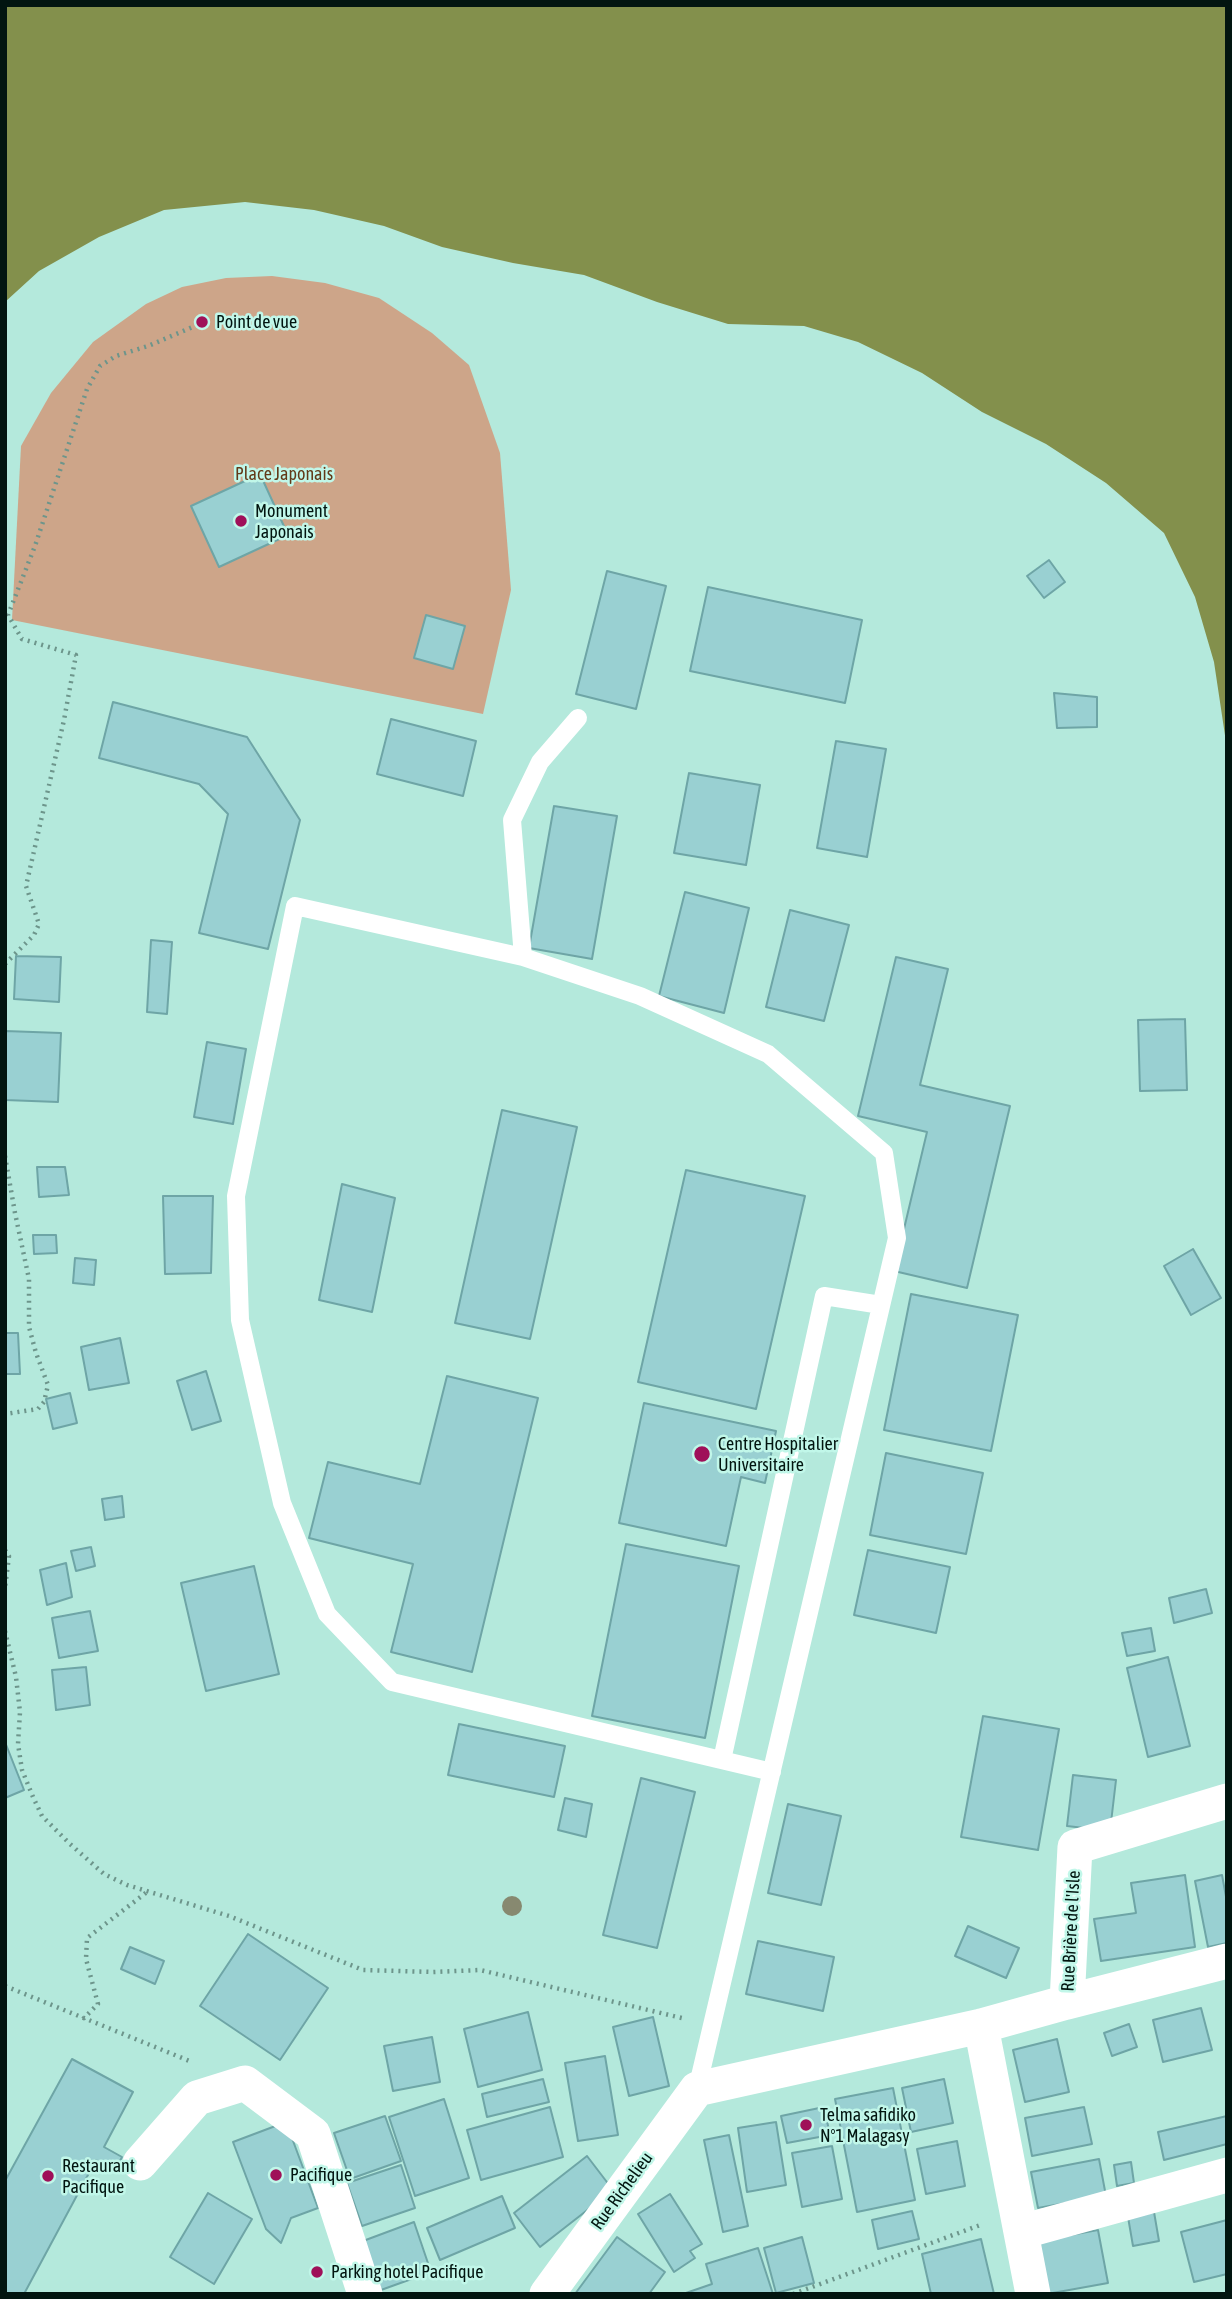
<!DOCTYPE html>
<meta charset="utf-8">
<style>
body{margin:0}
#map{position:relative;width:1232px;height:2299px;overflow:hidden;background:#b4e9dc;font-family:"Asap Condensed",sans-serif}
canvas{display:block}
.frame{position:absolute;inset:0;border:7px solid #021510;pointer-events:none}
</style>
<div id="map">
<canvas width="1232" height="2299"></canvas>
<div class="frame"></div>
</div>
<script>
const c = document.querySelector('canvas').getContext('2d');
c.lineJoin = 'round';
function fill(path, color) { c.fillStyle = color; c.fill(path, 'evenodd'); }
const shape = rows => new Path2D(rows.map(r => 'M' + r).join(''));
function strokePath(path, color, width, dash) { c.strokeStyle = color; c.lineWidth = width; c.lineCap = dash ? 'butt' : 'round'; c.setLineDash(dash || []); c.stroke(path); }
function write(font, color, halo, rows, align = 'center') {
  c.font = font + ' "Asap Condensed",sans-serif'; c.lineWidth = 5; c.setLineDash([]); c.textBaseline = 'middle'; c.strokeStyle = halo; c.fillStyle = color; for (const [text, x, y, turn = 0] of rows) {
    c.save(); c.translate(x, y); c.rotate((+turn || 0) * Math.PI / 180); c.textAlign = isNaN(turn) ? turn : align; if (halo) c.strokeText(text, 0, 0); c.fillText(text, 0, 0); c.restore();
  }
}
fill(shape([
 [272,276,325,283,379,298,432,333,469,365,500,453,511,590,483,714,12,620,21,446,51,393,93,342,146,304,182,287,226,278]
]), '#cda589');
fill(shape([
 [5,5,1227,5,1227,764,1226,742,1214,662,1195,597,1164,533,1106,483,1046,444,982,412,922,373,858,342,804,326,728,324,657,302,584,275,513,263,442,247,384,226,314,210,245,202,164,210,99,237,39,271,5,302]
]), '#83904c');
const building = shape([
 [260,474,288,535,219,567,191,506,260,474],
 [1049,560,1065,582,1044,598,1027,576,1049,560],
 [607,571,666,586,636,709,576,694,607,571],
 [708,587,862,620,845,703,690,671,708,587],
 [426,615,465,626,453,669,414,658,426,615],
 [1054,693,1097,697,1097,727,1057,728,1054,693],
 [113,702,247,737,300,820,268,949,199,933,228,814,199,784,99,758,113,702],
 [391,719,476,741,463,796,377,774,391,719],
 [836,741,886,749,867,857,817,848,836,741],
 [689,773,760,785,746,865,674,853,689,773],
 [554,806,617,816,592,959,529,948,554,806],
 [685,892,749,908,724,1013,659,996,685,892],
 [790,910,849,925,824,1021,766,1007,790,910],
 [151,940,172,942,167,1014,147,1012,151,940],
 [16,956,61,957,59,1002,14,999,16,956],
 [896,957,948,969,920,1085,1010,1106,967,1288,894,1271,927,1132,858,1116,896,957],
 [1185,1019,1187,1090,1140,1091,1138,1020,1185,1019],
 [5,1031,61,1033,58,1102,5,1100,5,1031],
 [207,1042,246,1049,233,1124,194,1117,207,1042],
 [502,1110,577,1127,530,1339,455,1323,502,1110],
 [37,1167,65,1167,69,1195,39,1197,37,1167],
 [686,1170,805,1196,756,1409,638,1382,686,1170],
 [342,1184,395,1198,372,1312,319,1300,342,1184],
 [163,1196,213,1196,211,1273,165,1274,163,1196],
 [33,1235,56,1235,57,1253,34,1254,33,1235],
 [1193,1249,1221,1298,1191,1315,1164,1266,1193,1249],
 [75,1258,96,1260,94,1285,73,1283,75,1258],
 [911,1294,1018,1315,991,1451,884,1430,911,1294],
 [5,1333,18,1333,20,1374,5,1374,5,1333],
 [120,1338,129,1383,89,1390,81,1347,120,1338],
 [206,1371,221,1421,192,1430,177,1381,206,1371],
 [447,1376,538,1398,472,1672,391,1652,413,1564,309,1538,328,1462,420,1484,447,1376],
 [70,1393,77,1423,53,1429,46,1399,70,1393],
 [644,1403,776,1431,765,1483,741,1477,726,1546,619,1523,644,1403],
 [886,1453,983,1473,966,1554,870,1535,886,1453],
 [122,1496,124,1517,105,1520,102,1499,122,1496],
 [626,1544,739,1566,705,1738,592,1716,626,1544],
 [91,1547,95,1566,76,1571,71,1551,91,1547],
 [868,1550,950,1567,936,1633,854,1615,868,1550],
 [66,1563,72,1597,47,1605,40,1570,66,1563],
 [254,1566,279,1674,206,1691,181,1583,254,1566],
 [1206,1589,1212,1613,1174,1623,1169,1598,1206,1589],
 [90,1611,98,1651,59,1658,52,1618,90,1611],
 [1151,1628,1155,1651,1127,1656,1122,1633,1151,1628],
 [1168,1657,1190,1746,1148,1757,1127,1668,1168,1657],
 [86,1667,90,1705,56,1710,52,1670,86,1667],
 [983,1716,1059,1729,1038,1850,961,1837,983,1716],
 [459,1724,565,1746,554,1797,448,1775,459,1724],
 [5,1742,24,1790,5,1798,5,1742],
 [1073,1775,1116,1780,1110,1831,1067,1826,1073,1775],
 [641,1778,695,1792,657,1948,603,1935,641,1778],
 [565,1798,592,1804,586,1837,558,1830,565,1798],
 [788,1804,841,1816,821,1905,768,1893,788,1804],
 [1185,1875,1195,1947,1101,1961,1094,1919,1136,1913,1131,1883,1185,1875],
 [1222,1875,1227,1902,1227,1943,1208,1947,1195,1881,1222,1875],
 [968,1926,1019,1948,1006,1978,955,1956,968,1926],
 [248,1934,328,1988,280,2060,200,2006,248,1934],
 [758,1941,834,1957,823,2011,746,1994,758,1941],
 [130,1947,164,1961,155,1984,121,1969,130,1947],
 [1201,2008,1212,2050,1163,2062,1153,2020,1201,2008],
 [528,2012,542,2070,478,2087,464,2029,528,2012],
 [653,2017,669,2086,629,2096,613,2027,653,2017],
 [1129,2024,1137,2047,1112,2056,1104,2033,1129,2024],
 [432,2037,440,2082,393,2091,384,2046,432,2037],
 [1057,2039,1069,2092,1025,2102,1013,2050,1057,2039],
 [605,2056,618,2135,578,2141,565,2063,605,2056],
 [72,2059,133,2092,104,2147,122,2157,115,2171,96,2160,24,2294,5,2294,5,2181,72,2059],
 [543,2079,549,2102,487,2117,482,2094,543,2079],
 [944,2079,953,2123,911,2132,902,2088,944,2079],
 [893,2088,915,2200,857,2212,835,2099,893,2088],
 [444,2099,469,2178,415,2196,389,2117,444,2099],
 [550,2107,563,2157,481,2180,467,2130,550,2107],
 [824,2107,830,2135,787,2143,781,2116,824,2107],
 [1084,2107,1092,2144,1032,2156,1025,2118,1084,2107],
 [385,2116,401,2161,350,2179,334,2133,385,2116],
 [1227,2116,1227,2144,1164,2160,1158,2132,1227,2116],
 [286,2122,318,2208,291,2218,281,2243,266,2229,233,2142,286,2122],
 [776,2122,786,2185,747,2192,738,2128,776,2122],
 [729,2135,748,2226,723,2232,704,2140,729,2135],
 [957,2141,965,2186,926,2194,917,2149,957,2141],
 [832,2146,842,2199,802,2207,792,2153,832,2146],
 [587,2156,613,2190,540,2247,514,2213,587,2156],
 [1099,2159,1106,2196,1038,2208,1031,2172,1099,2159],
 [1131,2162,1134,2183,1117,2186,1114,2165,1131,2162],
 [401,2165,415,2208,362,2226,347,2183,401,2165],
 [208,2193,252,2219,214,2284,170,2257,208,2193],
 [670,2194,702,2244,690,2251,695,2258,674,2272,638,2214,670,2194],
 [502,2196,515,2228,440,2260,427,2228,502,2196],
 [912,2211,919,2239,878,2249,872,2220,912,2211],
 [1154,2212,1159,2241,1133,2246,1128,2217,1154,2212],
 [1227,2220,1227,2274,1194,2282,1181,2232,1227,2220],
 [414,2222,431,2272,381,2290,363,2241,414,2222],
 [1098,2230,1108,2283,1047,2294,1037,2241,1098,2230],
 [617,2237,665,2272,649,2294,575,2294,617,2237],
 [802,2237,814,2283,776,2293,764,2248,802,2237],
 [981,2239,994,2294,931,2294,922,2254,981,2239],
 [758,2248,773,2294,683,2294,712,2284,706,2264,758,2248]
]);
fill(building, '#99d0d2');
strokePath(building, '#6ea5a6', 2);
strokePath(shape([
 [5,964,34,935,39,924,26,886,64,720,76,655,22,639,8,615,35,546,87,389,100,366,116,356,148,346,209,320],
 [5,1156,15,1213,29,1279,29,1327,36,1353,48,1385,44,1402,38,1409,5,1414],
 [5,1550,9,1556,5,1588],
 [5,1631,16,1677,20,1712,18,1744,22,1770,33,1797,42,1816,70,1844,104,1874,127,1885,229,1916,363,1970,433,1972,480,1970,686,2019],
 [5,1986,192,2062],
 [83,2019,98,2004,86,1959,87,1938,147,1892],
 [793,2294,983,2224]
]), '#6d958b', 4.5, [2, 5]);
strokePath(shape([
 [578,718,540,762,512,820,523,957,640,996,768,1054,884,1153,897,1238,697,2089],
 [523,957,295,906,236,1196,240,1320,282,1503,327,1614,392,1682,772,1772],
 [722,1760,824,1296,881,1305]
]), '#fff', 18);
strokePath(shape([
 [1067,2002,1227,1961],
 [981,2026,1033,2294],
 [140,2163,197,2098,245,2083,313,2134,365,2294],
 [1021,2232,1227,2175],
 [547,2294,697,2089,981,2026,1067,2002,1075,1847,1227,1801]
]), '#fff', 35);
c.fillStyle = '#878970';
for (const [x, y] of [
 [512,1906]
]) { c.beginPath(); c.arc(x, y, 10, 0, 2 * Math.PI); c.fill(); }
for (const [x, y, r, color] of [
 [202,322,7,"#9f1059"],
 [241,521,7,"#9f1059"],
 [702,1454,9,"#9f1059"],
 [806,2125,7,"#9f1059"],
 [276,2175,7,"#9f1059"],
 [48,2176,7,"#9f1059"],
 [317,2272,7,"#9f1059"]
]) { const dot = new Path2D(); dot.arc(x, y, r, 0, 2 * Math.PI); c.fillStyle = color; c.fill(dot); strokePath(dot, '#c1f7e9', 2.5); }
write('18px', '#021510', '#c1f7e9', [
 ["Point de vue",216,322],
 ["Monument",255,511],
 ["Japonais",255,532],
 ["Centre Hospitalier",718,1444],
 ["Universitaire",718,1465],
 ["Telma safidiko",820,2115],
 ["N°1 Malagasy",820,2136],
 ["Restaurant",62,2166],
 ["Pacifique",62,2187],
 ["Pacifique",290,2175],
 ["Parking hotel Pacifique",331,2272]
], 'left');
write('18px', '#623a18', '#c1f7e9', [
 ["Place Japonais",284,474]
]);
write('18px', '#021510', '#c1f7e9', [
 ["Rue Brière de l'Isle",1071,1931,-87],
 ["Rue Richelieu",622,2191,-54]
]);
</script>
